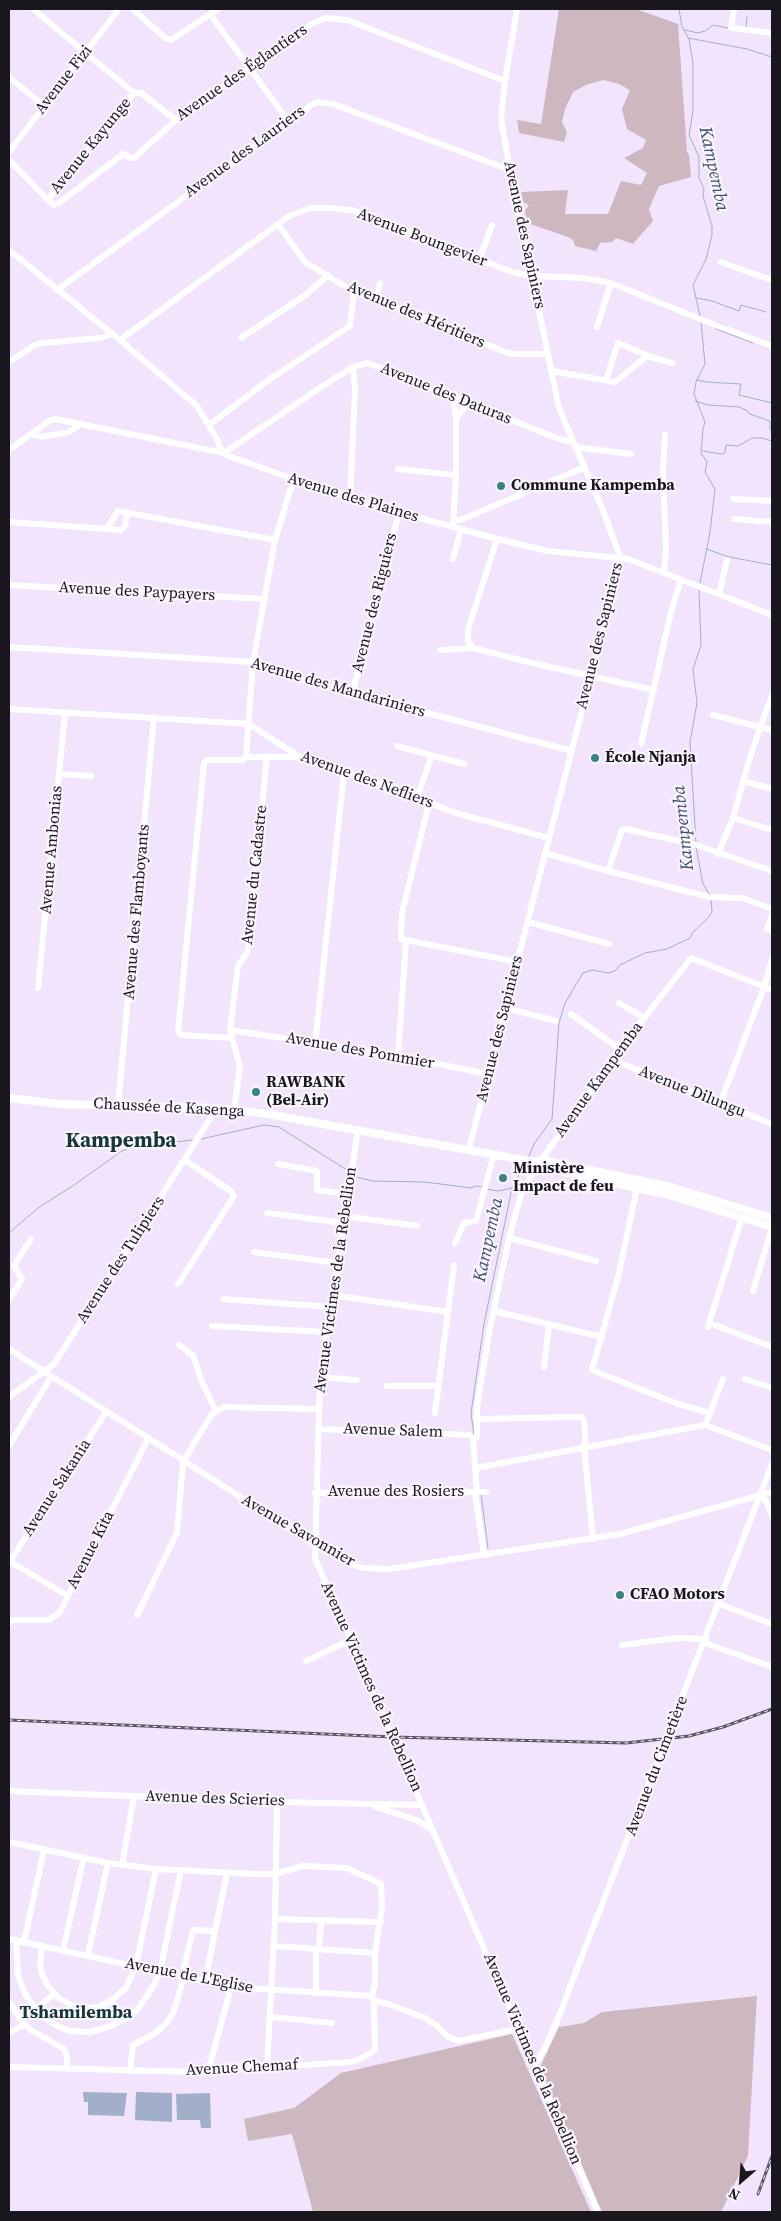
<!DOCTYPE html>
<meta charset="utf-8">
<style>
body{margin:0}
#map{position:relative;width:781px;height:2221px;overflow:hidden;background:#f1e4fc;font-family:"Source Serif 4",serif}
canvas{display:block}
.frame{position:absolute;inset:0;border:10px solid #1a161e;pointer-events:none}
.north{position:absolute;left:716px;top:2156px;width:50px;height:50px;-webkit-text-stroke:4px #faf5ff;paint-order:stroke;rotate:207deg;font-size:14px;font-weight:700;line-height:20px;text-align:center;color:#1a161e}
.north::after{content:'';display:block;margin:auto;width:18px;height:22px;background:#1a161e;clip-path:polygon(50% 0,100% 100%,50% 72%,0 100%)}
</style>
<div id="map">
<canvas width="781" height="2221"></canvas>
<div class="frame"></div>
<div class="north">N</div>
</div>
<script>
const c = document.querySelector('canvas').getContext('2d');
c.lineJoin = 'round';
function fill(path, color) { c.fillStyle = color; c.fill(path, 'evenodd'); }
const shape = rows => new Path2D(rows.map(r => 'M' + r).join(''));
function strokePath(path, color, width, dash) { c.strokeStyle = color; c.lineWidth = width; c.lineCap = dash ? 'butt' : 'round'; c.setLineDash(dash || []); c.stroke(path); }
function write(font, color, halo, rows, align = 'center') {
  c.font = font + ' "Source Serif 4",serif'; c.lineWidth = 4.5; c.setLineDash([]); c.textBaseline = 'middle'; c.strokeStyle = halo; c.fillStyle = color; for (const [text, x, y, turn = 0] of rows) {
    c.save(); c.translate(x, y); c.rotate((+turn || 0) * Math.PI / 180); c.textAlign = isNaN(turn) ? turn : align; if (halo) c.strokeText(text, 0, 0); c.fillText(text, 0, 0); c.restore();
  }
}
fill(shape([
 [559,9,636,9,678,24,687,152,689,155,691,177,659,186,649,209,653,221,633,244,616,238,612,242,600,243,596,251,575,246,573,240,568,237,527,223,525,211,529,205,523,202,521,192,568,190,565,214,608,214,621,181,641,185,647,173,624,158,643,148,646,140,627,129,622,109,630,90,619,84,603,80,586,85,573,92,565,109,562,122,567,132,564,142,519,133,517,120,541,124],
 [757,1996,748,2156,721,2212,602,2212,540,2067,559,2027,584,2023,602,2012],
 [512,2034,591,2212,313,2212,292,2134,248,2141,244,2119,294,2108,341,2073]
]), '#ceb8c0');
fill(shape([
 [83,2092,127,2093,124,2116,88,2115,88,2102,84,2102],
 [136,2092,172,2093,172,2122,135,2120],
 [210,2093,211,2128,201,2128,200,2120,177,2120,176,2094]
]), '#a2afca');
strokePath(shape([
 [679,9,682,27,689,39,693,63,693,111,689,135,699,157,699,178,704,189,703,196,712,226,712,235,706,259,693,285,700,316],
 [746,28,747,17],
 [685,30,698,33,705,31,713,25,728,28],
 [688,38,747,49,772,57],
 [697,298,712,301,739,311,741,305,766,312],
 [718,323,726,326],
 [716,329,753,343],
 [697,380,706,382,741,384,739,395,772,403],
 [695,401,708,405,739,407,748,411,750,414,770,421,770,430],
 [703,451,721,454,725,453,726,445,738,446,752,438,762,438,772,441],
 [706,549,729,557,772,565],
 [700,583,710,532,715,489,705,472,707,462,701,453,703,429,705,422,694,394,696,382,705,364,701,322],
 [696,843,690,742,697,703,693,669,701,645,699,590],
 [696,847,703,884,710,895],
 [201,1139,264,1125,279,1127,350,1172],
 [528,1158,534,1144,552,1119,559,1023,565,1003,583,973,592,970,608,973,615,971,620,965,645,953,667,949,690,938,693,932,709,917,712,911,711,899],
 [353,1174,356,1177,373,1181,425,1182,471,1188,476,1186,483,1187],
 [486,1189,498,1191,512,1188],
 [9,1233,38,1208,74,1185,122,1151,132,1147,192,1140],
 [474,1435,471,1413,484,1324,512,1188,525,1164],
 [481,1494,488,1548]
]), '#a2afca', 1);
strokePath(shape([
 [33,9,134,93],
 [133,9,165,38,171,40,218,9],
 [734,9,731,28,772,33],
 [210,14,289,122],
 [9,77,44,106],
 [134,93,141,93,176,120],
 [9,152,119,9],
 [9,160,50,202,54,205,59,203,123,154,131,158,134,158,176,120,313,23,326,18,347,20,505,81],
 [48,199,134,93],
 [278,224,305,262,354,292,417,315,505,352,515,354,548,354],
 [9,250,120,340,197,406,218,441,220,448,226,455,350,499,497,539,548,551,628,559,772,615],
 [479,260,492,225],
 [720,262,772,280],
 [57,290,310,106,317,102,333,104,510,170],
 [376,299,380,283],
 [597,327,611,283],
 [241,338,307,294,328,275],
 [120,340,289,216,310,208,334,208,356,211,512,272,532,276,584,278,611,283,705,321,772,346],
 [9,362,35,345,42,343,100,338,113,334],
 [551,371,615,382,647,356,672,363],
 [606,380,618,343,649,356],
 [456,418,468,403],
 [209,425,270,379,350,326,354,292],
 [31,434,41,437,69,432,81,424],
 [575,447,631,454],
 [9,450,49,421,55,419,224,453,321,387,353,367,368,363,559,439,572,442],
 [398,469,456,475],
 [350,499,355,390,353,367],
 [733,499,772,501],
 [734,519,772,522],
 [453,521,463,519,585,467],
 [9,522,121,530,125,526,127,513],
 [453,525,456,475,456,418,453,397],
 [107,528,118,511,275,540],
 [453,559,461,529],
 [664,573,666,549,663,472,665,435],
 [9,585,265,599],
 [719,594,727,560],
 [9,647,253,662,301,680,572,751],
 [473,648,468,641,468,630,497,539],
 [440,650,473,648,532,663,654,690],
 [352,694,399,512],
 [9,709,249,724,301,758,363,777,456,813,549,838],
 [713,715,772,730],
 [641,744,672,608,681,580],
 [397,746,464,764],
 [246,757,253,662,275,540,293,481],
 [59,774,91,776],
 [743,781,772,789],
 [417,798,432,755],
 [429,803,402,913,401,939,517,962],
 [733,818,772,830],
 [545,853,608,871,709,897,743,898,772,909],
 [718,854,733,818,751,754,772,695],
 [608,871,622,830,625,829,693,844,772,871],
 [772,914,767,929,772,931],
 [528,922,609,944],
 [38,988,65,712],
 [619,1003,645,1018],
 [506,1008,556,1021],
 [571,1014,620,1049],
 [230,1030,398,1056,488,1074],
 [232,1038,182,1035,178,1032,204,763,207,760,242,760,246,757,300,757],
 [315,1044,344,773],
 [398,1056,406,941],
 [613,1060,772,1124],
 [720,1104,764,987,772,959],
 [118,1106,154,717],
 [234,1110,240,1067,230,1030,238,966,248,951,267,756],
 [358,1129,320,1377,315,1558,598,2212],
 [469,1149,621,559,602,508,559,408,510,170,501,119,505,81,517,9],
 [278,1164,317,1171,317,1190,347,1194],
 [637,1188,619,1273,592,1370,678,1404,710,1413,705,1425],
 [267,1213,343,1223],
 [344,1216,417,1226],
 [509,1238,596,1261],
 [455,1243,464,1223,476,1221,494,1154],
 [254,1252,337,1263],
 [178,1284,234,1196,232,1192,185,1160],
 [753,1291,772,1227],
 [332,1295,448,1312],
 [223,1299,330,1307],
 [9,1300,22,1279,14,1266,31,1239],
 [494,1311,602,1337],
 [715,1325,772,1347],
 [212,1326,327,1332],
 [708,1327,742,1217],
 [179,1345,193,1355,202,1382,216,1411],
 [9,1349,314,1544,345,1562,362,1568,389,1569,620,1534,772,1492],
 [544,1367,549,1325],
 [320,1377,357,1380],
 [745,1379,772,1388],
 [387,1386,438,1386],
 [9,1397,54,1364,217,1108],
 [435,1413,454,1265],
 [710,1413,723,1379],
 [476,1419,581,1417,584,1420,586,1446],
 [318,1429,470,1435,473,1439,477,1492],
 [473,1439,477,1438,477,1407,490,1328,509,1238,522,1191,537,1166,620,1049,691,958,772,990],
 [9,1446,51,1377],
 [584,1446,593,1539],
 [476,1468,705,1425,772,1450],
 [475,1492,484,1555],
 [315,1493,486,1492],
 [763,1495,772,1515],
 [9,1561,68,1596],
 [9,1563,106,1412],
 [720,1604,772,1624],
 [137,1615,177,1533,183,1462,212,1414,224,1407,318,1409],
 [9,1623,13,1620,49,1620,60,1612,148,1439],
 [705,1643,772,1667],
 [622,1645,678,1638,706,1639],
 [306,1661,350,1640],
 [9,1791,277,1802,422,1805],
 [376,1807,416,1820,433,1830],
 [9,1842,108,1863,156,1869,255,1874,275,1874,303,1866,347,1868,381,1884,382,1907,375,1953,375,1982,372,1996,374,2005,375,2050,360,2059,351,2062,197,2072,9,2067],
 [122,1865,134,1796],
 [275,1919,381,1922],
 [9,1939,231,1987,372,1996],
 [16,1940,18,1975,24,1992,37,2012,55,2025,69,2031,90,2032,108,2027,125,2019,138,2009,154,1985,160,1971,181,1870],
 [24,1942,44,1850],
 [42,1946,40,1963,42,1974,48,1986,59,1998,77,2008,84,2008,99,2007,112,2000,126,1988,136,1966,156,1869],
 [274,1946,375,1953],
 [319,1949,321,1920],
 [63,1950,84,1857],
 [88,1955,108,1863],
 [182,1976,193,1930,215,1931],
 [205,1981,227,1873],
 [316,1993,316,1949],
 [373,2000,391,2005,425,2018,437,2026,447,2036,458,2041,518,2029],
 [9,2001,20,2019,31,2030,64,2049,67,2056,67,2068],
 [270,2017,332,2023],
 [20,2019,35,2010,54,1994],
 [9,2033,25,2024],
 [534,2065,543,2052,557,2021,772,1464],
 [267,2067,275,1919,277,1802],
 [130,2071,133,2045,154,2034,166,2024,174,2011,184,1976],
 [208,2072,231,1987]
]), '#fff', 6);
strokePath(shape([
 [9,1098,58,1104,217,1108,267,1114,535,1162,541,1160,671,1187,772,1218],
 [535,1162,537,1166,560,1171,669,1195,772,1227]
]), '#fff', 8);
const rail = shape([
 [9,1720,393,1737,626,1743,689,1736,723,1727,772,1709],
 [758,2194,772,2156]
]);
strokePath(rail, '#5c5562', 3);
strokePath(rail, '#faf5ff', 1, [4]);
for (const [x, y, r, color] of [
 [501,486,5,"#398286"],
 [595,758,5,"#398286"],
 [256,1092,5,"#398286"],
 [503,1178,5,"#398286"],
 [620,1595,5,"#398286"]
]) { const dot = new Path2D(); dot.arc(x, y, r, 0, 2 * Math.PI); c.fillStyle = color; c.fill(dot); strokePath(dot, '#faf5ff', 2); }
write('16px', '#1a161e', '#faf5ff', [
 ["Avenue des Églantiers",242,73,-35],
 ["Avenue Fizi",64,80,-52],
 ["Avenue Kayunge",91,146,-51],
 ["Avenue des Lauriers",245,152,-36],
 ["Avenue des Sapiniers",524,235,78],
 ["Avenue Boungevier",422,238,21],
 ["Avenue des Héritiers",416,315,23],
 ["Avenue des Daturas",446,394,22],
 ["Avenue des Plaines",353,498,17],
 ["Avenue des Paypayers",137,592,3],
 ["Avenue des Riguiers",375,603,-76],
 ["Avenue des Sapiniers",600,636,-76],
 ["Avenue des Mandariniers",338,688,16],
 ["Avenue des Nefliers",367,780,20],
 ["Avenue Ambonias",52,850,-85],
 ["Avenue du Cadastre",255,875,-84],
 ["Avenue des Flamboyants",137,912,-85],
 ["Avenue des Sapiniers",500,1029,-76],
 ["Avenue des Pommier",360,1051,10],
 ["Avenue Kampemba",599,1080,-54],
 ["Avenue Dilungu",692,1092,22],
 ["Chaussée de Kasenga",169,1108,3],
 ["Avenue des Tulipiers",121,1260,-57],
 ["Avenue Victimes de la Rebellion",336,1280,-82],
 ["Avenue Salem",393,1431,2],
 ["Avenue Sakania",57,1488,-57],
 ["Avenue des Rosiers",396,1492],
 ["Avenue Savonnier",298,1531,30],
 ["Avenue Kita",91,1550,-63],
 ["Avenue Victimes de la Rebellion",371,1687,66],
 ["Avenue du Cimetière",657,1766,-69],
 ["Avenue des Scieries",215,1799,2],
 ["Avenue de L'Eglise",189,1976,11],
 ["Avenue Victimes de la Rebellion",532,2059,67],
 ["Avenue Chemaf",242,2068,-3]
]);
write('bold 16px', '#1a161e', '#faf5ff', [
 ["Commune Kampemba",511,486],
 ["École Njanja",605,758],
 ["RAWBANK",266,1083],
 ["(Bel-Air)",266,1101],
 ["Ministère",513,1169],
 ["Impact de feu",513,1187],
 ["CFAO Motors",630,1595]
], 'left');
write('italic 18px', '#3f5079', '#faf5ff', [
 ["Kampemba",713,169,78],
 ["Kampemba",684,828,-96],
 ["Kampemba",489,1240,-78]
]);
write('bold 18px', '#143739', '#faf5ff', [
 ["Tshamilemba",76,2013]
]);
write('bold 21px', '#143739', '#faf5ff', [
 ["Kampemba",121,1142]
]);
</script>
